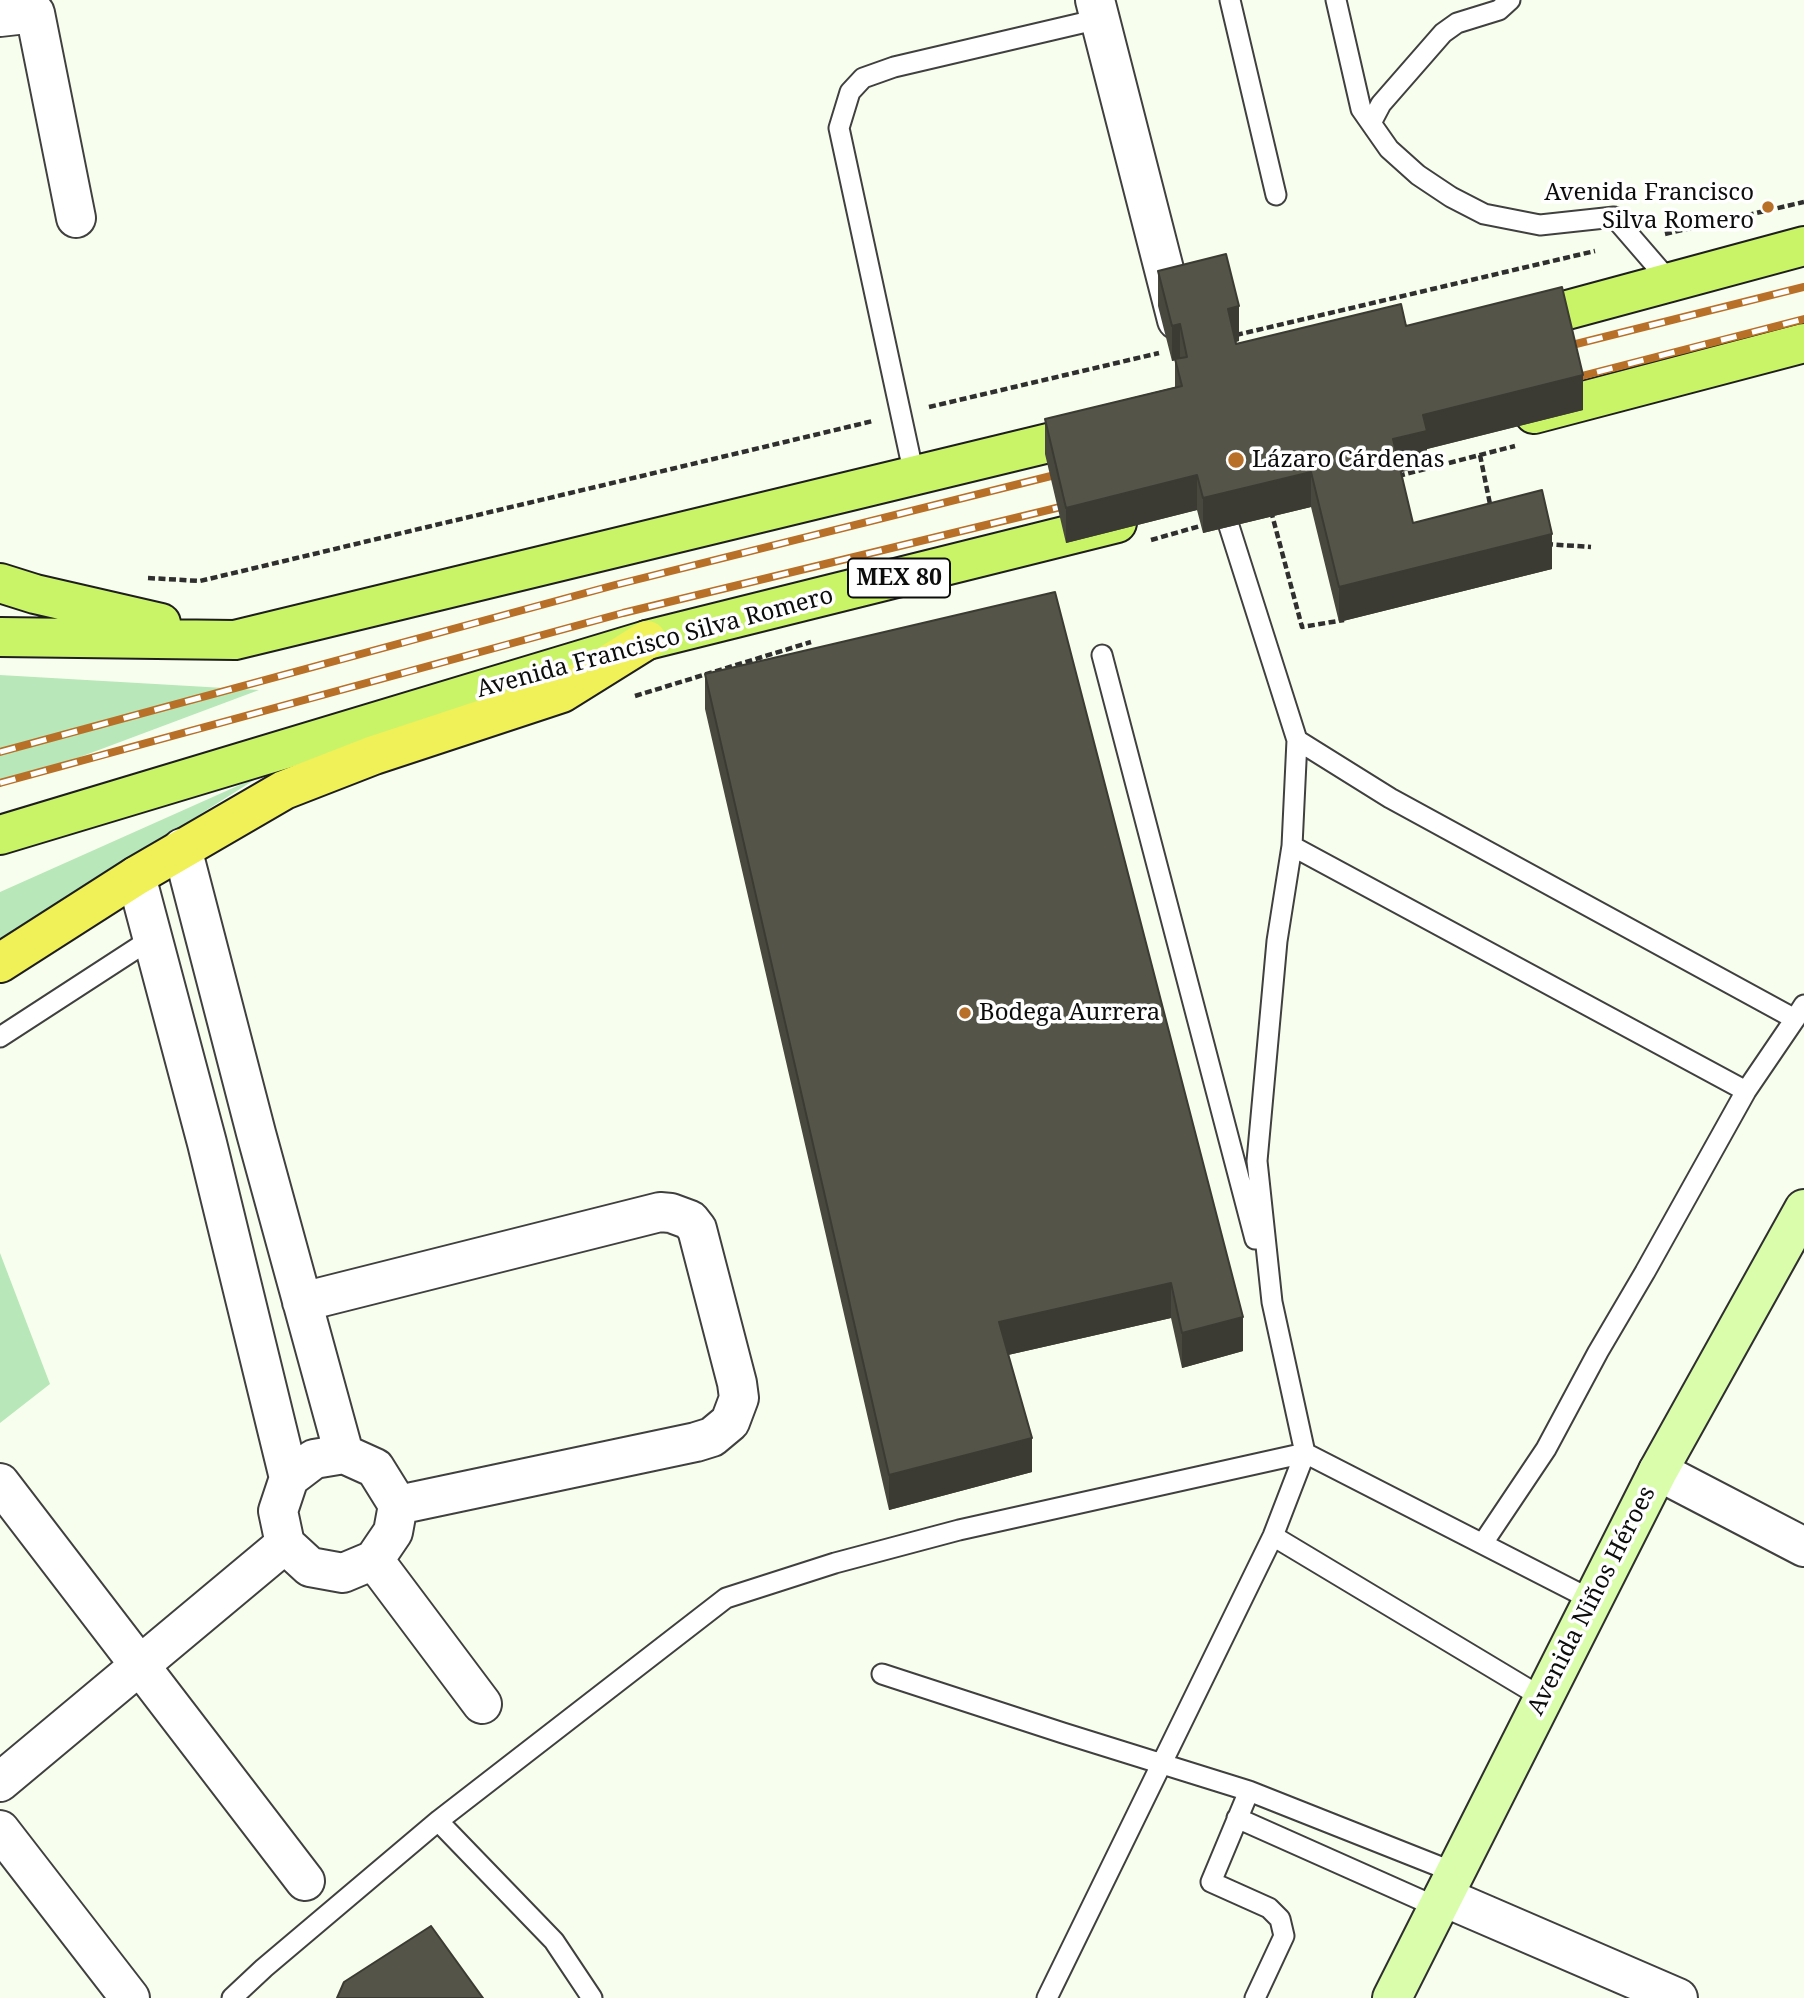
<!DOCTYPE html>
<meta charset="utf-8">
<style>
body{margin:0}
canvas{display:block;background:#f8feed}
</style>
<canvas width="1804" height="1998"></canvas>
<script>
const c = document.querySelector('canvas').getContext('2d');
c.lineJoin = 'round';
function fill(path, color) { c.fillStyle = color; c.fill(path, 'evenodd'); }
const shape = rows => new Path2D(rows.map(r => 'M' + r).join(''));
function strokePath(path, color, width, dash) { c.strokeStyle = color; c.lineWidth = width; c.lineCap = dash ? 'butt' : 'round'; c.setLineDash(dash || []); c.stroke(path); }
function write(font, color, halo, rows, align = 'center') {
  c.font = font + ' "Noto Serif",serif'; c.lineWidth = 7; c.setLineDash([]); c.textBaseline = 'middle'; c.strokeStyle = halo; c.fillStyle = color; for (const [text, x, y, turn = 0] of rows) {
    c.save(); c.translate(x, y); c.rotate((+turn || 0) * Math.PI / 180); c.textAlign = isNaN(turn) ? turn : align; if (halo) c.strokeText(text, 0, 0); c.fillText(text, 0, 0); c.restore();
  }
}
fill(shape([
 [0,675,259,690,0,787],
 [262,775,0,941,0,892],
 [0,1253,50,1384,0,1423]
]), '#b8e8b9');
const lane = shape([
 [1230,0,1276,195],
 [1336,0,1361,109,1389,149,1418,175,1451,197,1484,214,1540,225,1614,217,1671,283],
 [1371,123,1381,104,1443,33,1457,23,1499,10,1510,0],
 [914,475,839,128,850,92,863,78,894,67,1099,19],
 [1102,655,1255,1239],
 [1297,740,1390,798,1795,1019,1804,1005],
 [1292,846,1746,1091,1645,1272,1598,1352,1546,1449,1483,1543],
 [0,1037,151,939],
 [1746,1091,1795,1019],
 [1273,1536,1543,1698],
 [882,1674,1063,1733,1249,1791,1456,1873],
 [1249,1791,1211,1882,1269,1908,1280,1919,1284,1936,1255,1998],
 [1237,1818,1439,1908],
 [438,1821,554,1941,592,1998],
 [232,1998,264,1968,438,1821,726,1598,835,1563,959,1530,1305,1453,1592,1600],
 [1047,1998,1273,1536,1305,1453,1272,1302,1257,1161,1277,941,1292,846,1297,740,1222,504]
]);
const street = shape([
 [1095,0,1177,320],
 [0,17,35,13,76,218],
 [182,848,256,1133,344,1454],
 [136,876,207,1143,289,1478],
 [302,1302,660,1212,671,1213,690,1220,697,1229,737,1383,739,1398,730,1422,712,1437,696,1442,398,1505],
 [344,1454,375,1468,398,1505,393,1532,374,1560,343,1573,310,1567,285,1544,278,1511,289,1478,314,1459,344,1454],
 [1658,1471,1804,1547],
 [0,1483,305,1881],
 [374,1560,482,1704],
 [0,1782,285,1544],
 [0,1830,130,1998],
 [1444,1897,1678,1998]
]);
const secondary = shape([
 [1392,1998,1658,1471,1804,1209]
]);
const primary = shape([
 [1519,323,1804,246],
 [1534,414,1804,343],
 [0,583,35,594,161,623],
 [0,637,235,640,1094,432],
 [0,835,647,640,1117,523]
]);
const highway = shape([
 [0,963,136,876,284,790,374,755,562,693,647,640]
]);
strokePath(lane, '#404040', 23);
strokePath(street, '#404040', 42);
strokePath(secondary, '#2f2f2f', 42);
strokePath(primary, '#1e1e1e', 42);
strokePath(highway, '#1e1e1e', 42);
strokePath(shape([
 [1665,234,1804,202],
 [1236,335,1595,251],
 [929,407,1159,353],
 [1480,455,1491,509],
 [1398,476,1515,446],
 [1271,511,1302,627,1344,620],
 [1151,540,1200,526],
 [1546,544,1591,547],
 [148,578,200,581,873,421],
 [635,696,811,642]
]), '#2f2f2f', 4.5, [7, 3.5]);
strokePath(lane, '#fff', 19);
strokePath(street, '#fff', 38);
strokePath(secondary, '#d9fdaa', 38);
strokePath(primary, '#caf467', 38);
strokePath(highway, '#f0f059', 38);
const rail = shape([
 [1556,349,1804,287],
 [1566,380,1804,319],
 [0,752,615,585,1067,472],
 [0,783,623,613,1077,503]
]);
strokePath(rail, '#b87029', 8);
strokePath(rail, '#fff', 5, [16]);
fill(shape([
 [1158,271,1239,341,1236,342,1236,344,1406,326,1583,410,1427,449,1427,466,1401,472,1413,523,1552,569,1339,622,1311,507,1203,533,1197,510,1066,543,1045,454,1045,419,1175,387,1175,360,1172,361,1158,306],
 [705,674,1243,1351,1182,1368,1171,1318,1008,1355,1032,1472,889,1510,705,709]
]), '#49483f');
fill(shape([
 [1239,306,1239,341,1228,343,1228,309],
 [1180,324,1180,359,1172,361,1172,326],
 [1583,375,1583,410,1427,449,1427,466,1393,474,1393,439,1423,415],
 [1311,472,1311,507,1203,533,1203,498],
 [1197,475,1197,510,1066,543,1066,508],
 [1552,534,1552,569,1339,622,1339,587],
 [1171,1283,1171,1318,999,1357,999,1322],
 [1243,1317,1243,1351,1182,1368,1182,1333],
 [1032,1438,1032,1472,889,1510,889,1475]
]), '#3c3b33');
const building = shape([
 [1226,254,1239,306,1228,309,1236,344,1401,304,1406,326,1562,287,1583,375,1423,415,1427,431,1393,439,1413,523,1542,490,1552,534,1339,587,1311,472,1203,498,1197,475,1066,508,1045,419,1182,386,1175,359,1187,357,1180,324,1172,326,1158,271,1226,254],
 [1055,592,1243,1317,1182,1333,1171,1283,999,1322,1032,1438,889,1475,705,674,1055,592],
 [431,1926,483,1998,337,1998,344,1982,431,1926]
]);
fill(building, '#555449');
strokePath(building, '#3c3b33', 2);
for (const [x, y, r, color] of [
 [1768,207,7,"#b87029"],
 [1236,460,9,"#b87029"],
 [965,1013,7,"#b87029"]
]) { const dot = new Path2D(); dot.arc(x, y, r, 0, 2 * Math.PI); c.fillStyle = color; c.fill(dot); strokePath(dot, '#fff', 2.5); }
for (const [x, y, w] of [
 [899,578,102]
]) { const box = new Path2D(); box.roundRect(x - w / 2, y - 19.5, w, 39, 5); c.fillStyle = '#fff'; c.fill(box); strokePath(box, '#0d0d0d', 2); }
write('bold 23px', '#0d0d0d', null, [
 ["MEX 80",899,578]
]);
write('24px', '#0d0d0d', '#fff', [
 ["Avenida Francisco",1754,193,"right"],
 ["Silva Romero",1754,221,"right"],
 ["Lázaro Cárdenas",1252,460],
 ["Bodega Aurrera",979,1013]
], 'left');
write('24px', '#0d0d0d', '#fff', [
 ["Avenida Francisco Silva Romero",655,643,-15],
 ["Avenida Niños Héroes",1592,1601,-63]
]);
</script>
